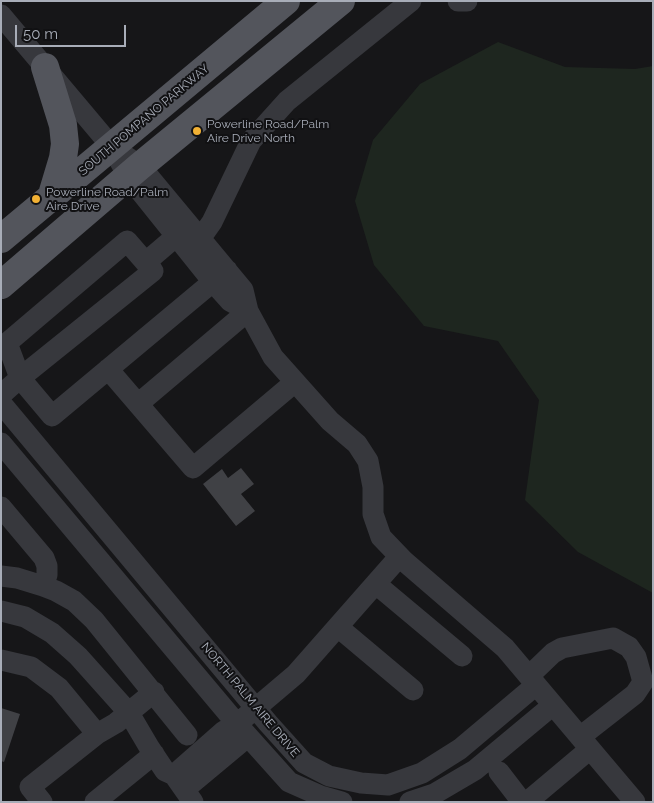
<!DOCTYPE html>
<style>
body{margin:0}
#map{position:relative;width:654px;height:803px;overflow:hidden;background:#161618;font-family:Raleway,sans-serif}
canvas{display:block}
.frame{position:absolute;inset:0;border:2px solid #a8adb8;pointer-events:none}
.scale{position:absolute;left:15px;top:25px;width:111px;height:22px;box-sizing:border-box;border:2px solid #a8adb8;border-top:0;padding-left:6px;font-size:15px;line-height:18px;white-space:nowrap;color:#a8adb8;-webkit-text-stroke:4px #111113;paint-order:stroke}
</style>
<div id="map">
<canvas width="654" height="803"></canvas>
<div class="frame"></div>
<div class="scale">50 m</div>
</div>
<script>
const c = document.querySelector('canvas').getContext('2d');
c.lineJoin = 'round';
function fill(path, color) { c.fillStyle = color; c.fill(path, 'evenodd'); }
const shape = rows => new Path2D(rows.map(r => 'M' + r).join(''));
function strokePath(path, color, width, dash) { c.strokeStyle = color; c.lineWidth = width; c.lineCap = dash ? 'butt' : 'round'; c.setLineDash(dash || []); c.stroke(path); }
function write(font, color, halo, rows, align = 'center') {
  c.font = font + ' Raleway,sans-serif'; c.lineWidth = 4; c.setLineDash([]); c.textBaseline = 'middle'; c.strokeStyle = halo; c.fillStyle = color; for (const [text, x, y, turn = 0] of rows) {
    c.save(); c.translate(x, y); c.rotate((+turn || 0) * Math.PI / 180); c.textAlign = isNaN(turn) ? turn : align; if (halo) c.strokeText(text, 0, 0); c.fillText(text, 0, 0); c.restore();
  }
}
fill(shape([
 [498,42,565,67,635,69,653,66,653,593,578,552,525,500,539,400,498,341,424,326,374,265,355,201,373,140,420,84]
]), '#1e261f');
fill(shape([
 [241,468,254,484,241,494,255,511,236,526,203,484,222,469,228,478],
 [1,708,20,714,4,762,1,761]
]), '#404145');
strokePath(shape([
 [458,1,467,1],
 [1,15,112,147,128,176,213,282,230,301,248,311],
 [112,147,140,166,243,290,248,311,273,357,330,421,357,444,368,461,373,487,373,514,381,537,404,561,505,648,635,802],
 [190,248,200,239,212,222,251,141,287,101,411,1],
 [146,262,187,227],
 [108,369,193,468,295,382],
 [1,395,20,378,153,271,127,241,7,343,20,378,52,416,227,270],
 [1,403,268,723,304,763,329,776,361,783,388,785,422,773,460,749,536,685],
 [138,404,248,311],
 [1,443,237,724,289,782,321,796,342,802],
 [1,507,44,558,47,566,47,575,43,586],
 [1,576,17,578,43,586,56,591,74,601,94,620,187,735],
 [376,584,462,656],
 [1,611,25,617,52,633,78,656,129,713,149,747,165,771,174,775,193,802],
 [338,627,413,690],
 [1,660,31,667,59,688,97,734,30,787,42,802],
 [529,676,553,653,562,648,613,638,629,647,636,657,643,682,635,694,580,737],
 [97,734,116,723,154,692],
 [499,772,522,802],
 [174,775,224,731,237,724,296,674,399,557],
 [185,789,239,744,237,724],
 [95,802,154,754],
 [410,802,434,794,475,770,553,705],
 [527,802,590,749]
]), '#37383d', 21);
strokePath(shape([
 [45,67,63,125,65,144,63,158,51,198],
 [1,239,286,1],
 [1,285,140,166,341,1]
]), '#53555c', 28);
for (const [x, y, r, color] of [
 [197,131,5,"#f2b134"],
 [36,199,5,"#f2b134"]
]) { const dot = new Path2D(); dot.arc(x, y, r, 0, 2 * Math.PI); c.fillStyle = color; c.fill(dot); strokePath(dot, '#111113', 2); }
write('12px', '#a8adb8', '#111113', [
 ["SOUTH POMPANO PARKWAY",144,120,-40],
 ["NORTH PALM AIRE DRIVE",250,700,50]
]);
write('12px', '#a8adb8', '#111113', [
 ["Powerline Road/Palm",207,124],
 ["Aire Drive North",207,138],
 ["Powerline Road/Palm",46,192],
 ["Aire Drive",46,206]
], 'left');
</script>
